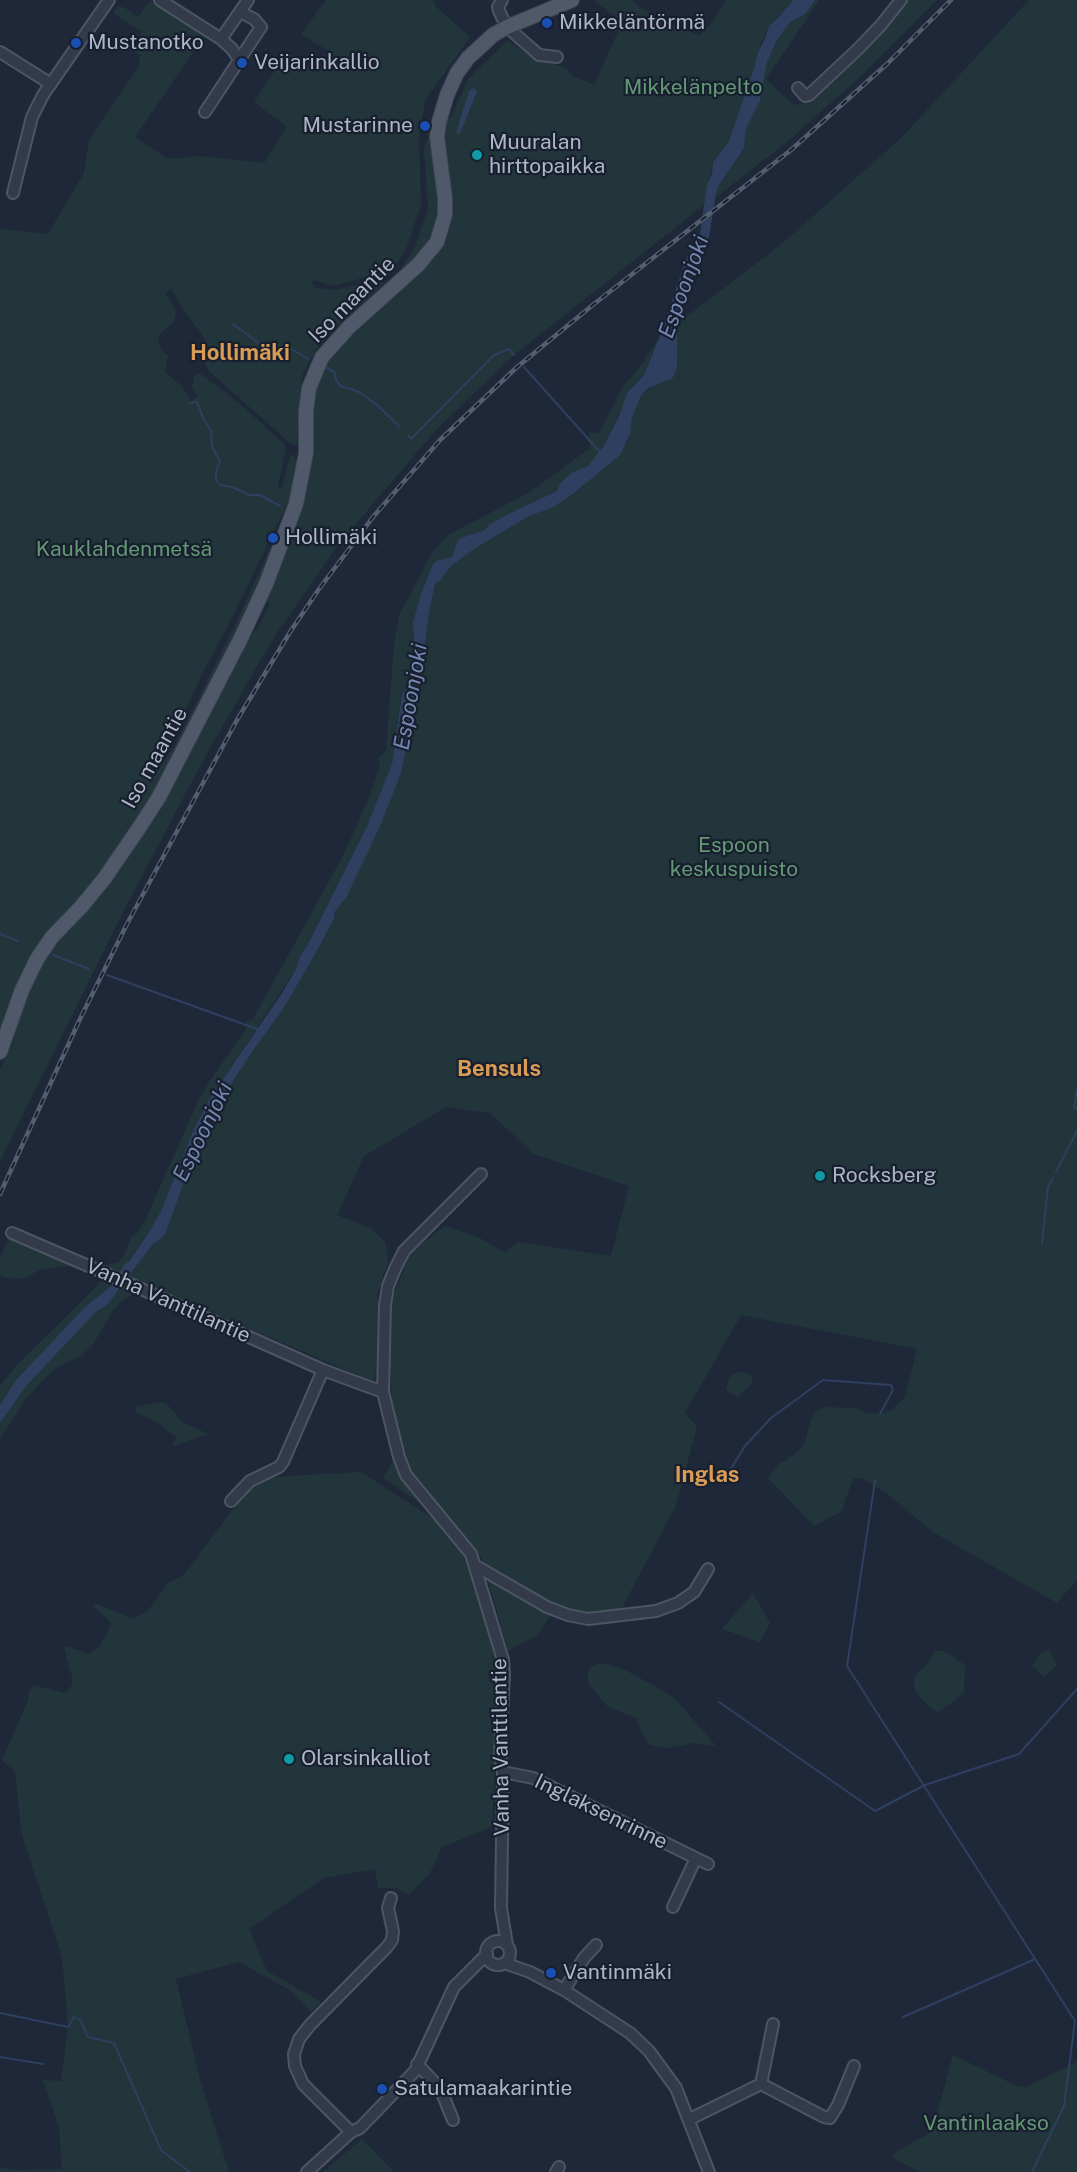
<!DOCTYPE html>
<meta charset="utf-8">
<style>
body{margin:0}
canvas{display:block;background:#1f2839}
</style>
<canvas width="1077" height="2172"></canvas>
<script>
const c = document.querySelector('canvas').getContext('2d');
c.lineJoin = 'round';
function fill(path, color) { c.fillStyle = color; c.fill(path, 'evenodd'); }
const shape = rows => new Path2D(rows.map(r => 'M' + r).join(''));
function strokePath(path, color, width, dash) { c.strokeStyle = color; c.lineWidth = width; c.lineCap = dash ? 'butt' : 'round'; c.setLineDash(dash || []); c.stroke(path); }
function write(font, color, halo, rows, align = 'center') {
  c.font = font + ' "Public Sans",sans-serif'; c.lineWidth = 4.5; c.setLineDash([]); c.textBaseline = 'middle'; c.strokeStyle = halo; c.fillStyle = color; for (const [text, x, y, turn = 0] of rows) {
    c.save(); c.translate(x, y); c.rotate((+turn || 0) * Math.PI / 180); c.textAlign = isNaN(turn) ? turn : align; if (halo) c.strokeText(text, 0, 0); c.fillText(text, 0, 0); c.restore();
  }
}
fill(shape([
 [326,0,433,0,435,6,470,37,426,99,419,136,421,205,406,249,387,277,374,275,333,286,314,280,311,282,315,288,336,290,374,280,384,283,329,334,318,347,308,364,303,374,300,395,297,444,295,445,290,443,210,372,203,361,208,349,203,336,176,299,177,298,171,289,165,293,175,307,176,313,174,322,160,334,158,343,162,351,168,355,165,372,182,386,191,401,198,396,192,388,194,376,198,373,202,375,238,402,282,442,286,448,278,485,279,488,282,488,290,456,294,454,296,462,292,488,288,502,228,626,202,674,170,744,154,769,156,773,175,745,237,621,270,548,267,564,240,630,180,747,131,833,84,896,58,920,32,954,17,988,0,1041,0,229,48,234,84,173,89,139,139,66,140,55,131,49,142,32,113,13,118,6,125,8,138,17,150,1,204,36,135,137,168,159,199,156,264,163,287,127,254,102,287,52,315,72,328,51,301,34],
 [594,0,633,0,635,4,653,15,700,36,713,21,726,0,793,0,778,18,772,23,760,45,754,68,729,141,713,161,704,205,514,355,434,432,339,544,274,637,205,757,123,912,0,1161,0,1070,12,1045,26,994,35,975,55,945,107,882,244,645,247,643,261,622,270,603,266,601,272,577,286,544,313,396,323,366,336,348,445,244,453,219,440,139,444,117,450,119,468,79,507,41,533,58,564,67,573,76,594,85,622,23],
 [815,0,819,0,766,79,791,103,798,105,806,102,882,27,904,0,937,0,862,75,788,141,714,199,717,188,744,148,746,129,760,101,767,62,777,40,789,23,801,17],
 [1029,0,1077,0,1077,1579,1057,1603,933,1532,885,1492,861,1478,853,1479,841,1512,814,1526,768,1478,778,1465,795,1454,804,1444,813,1414,823,1407,857,1408,866,1413,880,1414,893,1409,905,1397,917,1349,741,1315,685,1413,697,1427,676,1505,622,1608,598,1612,552,1613,536,1636,508,1651,482,1559,411,1470,401,1440,392,1405,389,1343,392,1298,412,1251,445,1226,480,1238,505,1253,518,1242,611,1256,629,1186,534,1154,490,1113,446,1107,364,1156,337,1215,371,1228,385,1242,387,1252,388,1263,377,1294,379,1308,375,1380,367,1379,139,1281,132,1295,123,1300,113,1310,94,1343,80,1357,57,1367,42,1381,25,1400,0,1439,0,1423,27,1385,97,1311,108,1304,152,1245,165,1235,185,1180,215,1109,254,1049,282,1011,314,956,334,919,335,911,346,898,401,773,418,690,418,678,422,667,429,612,435,584,440,581,451,566,474,549,529,516,552,508,578,491,627,443,630,434,632,417,642,394,648,388,664,382,677,366,677,324,784,242,901,138],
 [429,134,431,135,440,198,439,217,436,235,426,250,398,275,416,244,428,209,424,148],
 [659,338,644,375,632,387,603,447,588,466,573,472,561,482,557,491,508,514,490,524,485,530,461,538,458,540,452,557,433,564,421,594,413,622,415,661,406,689,402,694,392,764,367,826,307,946,300,956,296,969,210,1098,193,1131,161,1211,151,1229,118,1275,99,1267,119,1262,125,1254,131,1237,135,1236,146,1219,197,1103,209,1082,246,1029,246,1021,253,1019,344,854,370,795,380,764,378,758,386,751,394,644,399,615,432,553,448,535,530,492,590,448,589,432,599,433,623,386,636,372],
 [11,1236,79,1265,42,1269,22,1279,4,1277,0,1275,0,1257],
 [105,1275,112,1282,111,1286,84,1308,53,1341,16,1380,0,1405,0,1386,14,1368,98,1285],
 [740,1372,748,1373,753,1379,752,1384,737,1397,726,1389,728,1380,732,1375],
 [160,1402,166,1403,182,1422,208,1434,173,1446,176,1437,159,1424,137,1412,134,1407],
 [393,1461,401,1476,426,1507,383,1478],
 [361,1472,440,1523,467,1561,499,1662,500,1677,492,1827,442,1847,430,1873,409,1895,397,1888,378,1888,375,1869,324,1878,249,1929,267,1971,321,2002,311,2012,290,1990,239,1962,176,1979,200,2080,229,2172,0,2172,0,2167,13,2170,62,2169,59,2127,43,2080,61,2081,68,2027,62,1957,22,1835,15,1772,2,1760,27,1703,30,1690,34,1685,63,1693,67,1691,72,1685,72,1677,64,1648,67,1646,89,1654,100,1646,109,1629,111,1624,108,1619,93,1606,97,1604,133,1619,147,1612,168,1583,184,1575,236,1505,258,1483,271,1477],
 [753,1593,770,1623,760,1642,722,1629],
 [1049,1649,1057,1665,1044,1677,1032,1666,1042,1652],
 [934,1651,944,1651,965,1665,964,1693,938,1713,928,1706,916,1692,914,1682,916,1675,929,1662],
 [598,1664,608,1664,627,1671,667,1693,677,1701,716,1746,693,1743,667,1748,650,1745,645,1739,636,1718,608,1707,589,1684,587,1674,591,1667],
 [953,2055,1017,2086,1026,2087,1077,2062,1077,2172,921,2172,891,2157,899,2150,932,2132],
 [362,2139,394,2172,323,2172]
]), '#21353a');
fill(shape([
 [793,0,815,0,805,14,789,23,777,40,767,62,760,101,746,129,744,148,717,188,708,243,701,256,677,324,677,366,674,376,671,379,648,388,642,394,632,417,630,434,620,455,573,494,552,508,529,516,474,549,451,566,440,581,435,584,429,612,422,667,418,678,418,690,401,773,380,826,346,898,335,911,334,919,314,956,282,1011,254,1049,215,1109,185,1180,165,1235,152,1245,108,1304,97,1311,27,1385,0,1423,0,1405,16,1380,84,1308,111,1286,124,1265,130,1260,151,1229,161,1211,193,1131,210,1098,282,993,296,969,300,956,307,946,367,826,392,764,402,694,406,689,415,661,413,622,421,594,433,564,436,561,452,557,458,540,461,538,485,530,490,524,508,514,557,491,561,482,573,472,588,466,603,447,619,416,627,393,644,375,659,338,687,257,700,233,707,185,712,174,713,162,729,141,754,68,758,52,766,36,769,26,778,18],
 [473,88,477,91,462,129,459,134,456,133,469,91]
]), '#2f3f60');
strokePath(shape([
 [233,324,260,344,288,347,308,359],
 [323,366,334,372,336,380,341,386,359,392,377,405,400,427],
 [524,367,600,452],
 [190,403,197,402,203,418,211,431,212,446,220,462,216,472,216,480,220,485,232,487,250,495,260,495,280,506],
 [409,436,411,439,494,355,509,349,514,355],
 [0,934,18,941],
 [53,955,89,969],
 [107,975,260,1030],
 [1077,1089,1074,1108,1077,1109],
 [1056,1172,1077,1131],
 [1042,1243,1048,1187,1053,1178],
 [727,1475,745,1446,771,1418,823,1380,891,1385,893,1390,880,1414],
 [875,1481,847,1666,1075,2021,1064,2106,1032,2172],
 [719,1702,875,1811,925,1785,1019,1754,1077,1689],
 [0,2013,68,2027,74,2017,81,2021,88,2037,114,2043,161,2150,190,2172],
 [903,2017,1035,1959],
 [0,2057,43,2064]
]), '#2f3f60', 2);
const minor = shape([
 [160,0,221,39,232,49,239,59],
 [502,0,498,7,499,11,507,27,539,55,557,57],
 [221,39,248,0],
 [0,52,51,84],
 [798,88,805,96,809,95,858,49,881,25,901,0],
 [205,112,261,27,254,19,240,12],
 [13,193,32,117,43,95,109,0],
 [481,1174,404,1251,395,1269,388,1286,385,1305,383,1392,399,1457,406,1475,471,1554,503,1660,504,1675,500,1755,503,1772,501,1908,507,1945],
 [12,1233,130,1284,323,1370,383,1392],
 [231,1501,250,1481,279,1467,283,1462,323,1370],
 [476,1566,547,1607,568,1615,588,1619,656,1611,678,1603,694,1592,708,1569],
 [503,1772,533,1778,708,1864],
 [673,1907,696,1858],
 '486 1953a12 12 0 1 1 24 0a12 12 0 1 1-24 0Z',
 [504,1963,530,1972,564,1990,630,2033,649,2051,676,2088,709,2172],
 [564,1990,584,1958,596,1945],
 [417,2064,440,2088,453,2120],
 [761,2084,773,2024],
 [690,2119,761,2084,824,2117,830,2118,838,2105,854,2066],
 [351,2132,303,2084,295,2066,294,2054,299,2039,310,2025,387,1947,392,1940,393,1931,388,1908,391,1898],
 [307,2172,351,2132,360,2128,415,2071,454,1987,487,1954],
 [556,2172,559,2167]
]);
const major = shape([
 [0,1052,22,990,37,959,52,937,81,907,104,879,139,828,159,797,241,638,266,584,296,504,306,453,306,411,309,388,322,357,349,327,418,265,437,242,445,215,445,198,437,137,439,122,447,95,457,73,468,58,493,35,507,27,572,0]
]);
strokePath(minor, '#4d5564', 14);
strokePath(major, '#3c4353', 16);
strokePath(minor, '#333a4a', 10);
strokePath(major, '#50596a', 14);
const rail = shape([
 [0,1194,80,1019,127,924,237,720,290,632,319,589,373,517,440,440,516,368,594,304,791,150,887,64,951,0]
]);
strokePath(rail, '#545e71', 4.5);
strokePath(rail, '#181f2e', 2, [7]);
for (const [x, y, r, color] of [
 [547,23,6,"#1a4fb4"],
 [76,43,6,"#1a4fb4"],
 [242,63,6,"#1a4fb4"],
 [425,126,6,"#1a4fb4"],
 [477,155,6,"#0f9aa8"],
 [273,538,6,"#1a4fb4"],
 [820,1176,6,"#0f9aa8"],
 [289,1759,6,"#0f9aa8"],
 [551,1973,6,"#1a4fb4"],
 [382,2089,6,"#1a4fb4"]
]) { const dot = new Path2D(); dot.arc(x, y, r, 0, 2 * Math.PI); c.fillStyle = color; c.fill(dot); strokePath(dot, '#181f2e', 2); }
write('21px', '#adb5c6', '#181f2e', [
 ["Mikkeläntörmä",559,23],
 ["Mustanotko",88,43],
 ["Veijarinkallio",254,63],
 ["Mustarinne",413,126,"right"],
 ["Muuralan",489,143],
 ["hirttopaikka",489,167],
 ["Hollimäki",285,538],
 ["Rocksberg",832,1176],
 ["Olarsinkalliot",301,1759],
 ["Vantinmäki",563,1973],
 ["Satulamaakarintie",394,2089]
], 'left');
write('21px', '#639874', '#181f2e', [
 ["Mikkelänpelto",693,88],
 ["Kauklahdenmetsä",124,550],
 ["Espoon",734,846],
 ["keskuspuisto",734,870],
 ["Vantinlaakso",986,2124]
]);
write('21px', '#adb5c6', '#181f2e', [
 ["Iso maantie",352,300,-45],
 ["Iso maantie",155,758,-61],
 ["Vanha Vanttilantie",168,1301,24],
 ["Vanha Vanttilantie",501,1747,-91],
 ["Inglaksenrinne",601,1812,26]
]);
write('italic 22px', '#7387b1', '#181f2e', [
 ["Espoonjoki",684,287,-70],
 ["Espoonjoki",411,697,-80],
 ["Espoonjoki",203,1132,-64]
]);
write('bold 22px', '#da9b54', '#181f2e', [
 ["Hollimäki",240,353],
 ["Bensuls",499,1069],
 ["Inglas",707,1475]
]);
</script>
